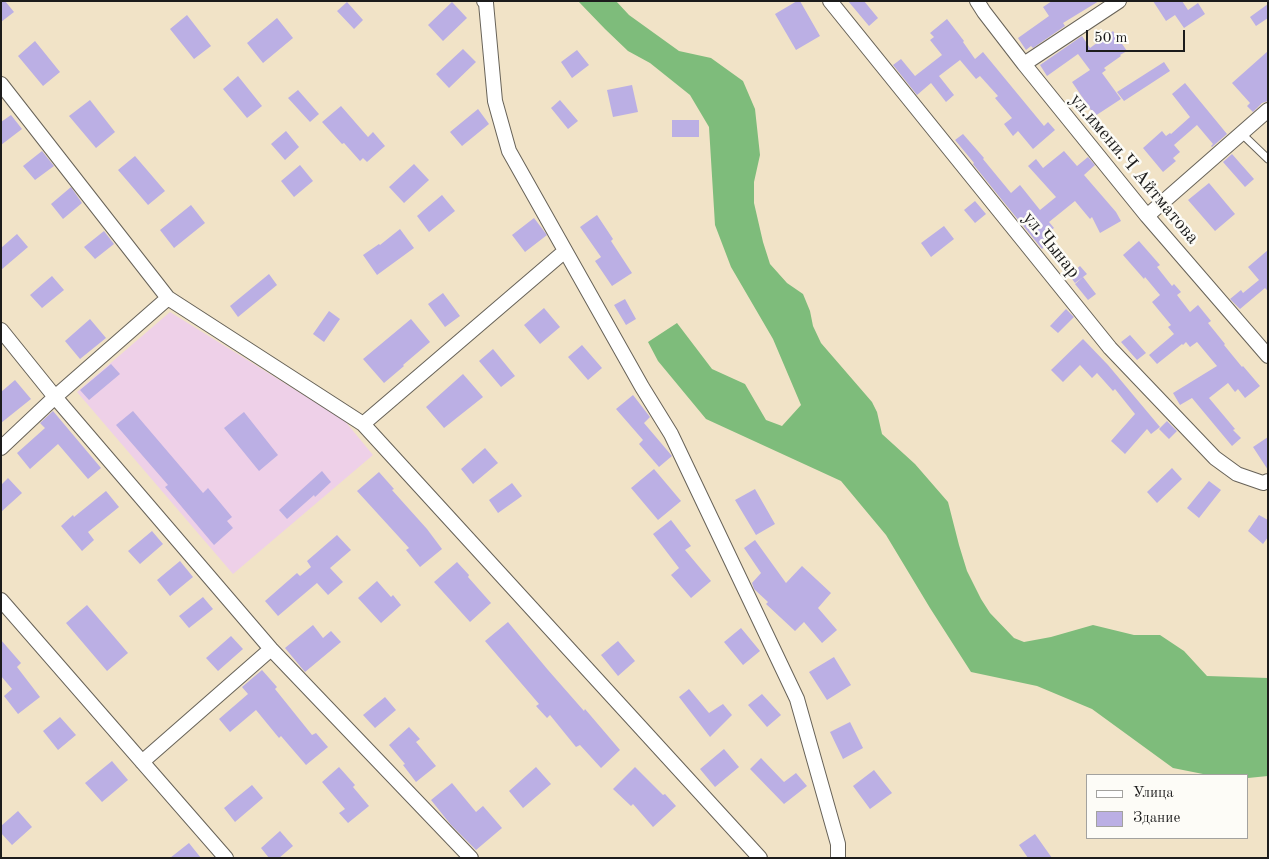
<!DOCTYPE html>
<meta charset="utf-8">
<style>
body{margin:0}
#map{position:relative;width:1269px;height:859px;overflow:hidden;background:#f1e3c7;font-family:"Old Standard TT",serif}
canvas{display:block}
.frame{position:absolute;inset:0;border:2px solid #1c1c1c;pointer-events:none}
.legend{position:absolute;left:1086px;top:774px;width:162px;height:65px;box-sizing:border-box;background:#fdfcf7;border:1px solid #a3a29f;margin:0;padding:6px 9px;list-style:none;font-size:15px;color:#1c1c1c}
.legend li{display:flex;align-items:center;gap:10px;height:25px}
.legend b{width:25px;border:1px solid #a3a29f}
.scale{position:absolute;left:1086px;top:30px;width:99px;height:22px;box-sizing:border-box;border:2px solid #1c1c1c;border-top:0;padding-left:6px;font-size:15px;line-height:18px;white-space:nowrap;color:#1c1c1c;-webkit-text-stroke:4px #fdfcf7;paint-order:stroke}
</style>
<div id="map">
<canvas width="1269" height="859"></canvas>
<div class="frame"></div>
<ul class="legend">
<li><b style="height:6px;background:#fff"></b>Улица</li>
<li><b style="height:14px;background:#bbafe4"></b>Здание</li>
</ul>
<div class="scale">50 m</div>
</div>
<script>
const c = document.querySelector('canvas').getContext('2d');
c.lineJoin = 'round';
function fill(path, color) { c.fillStyle = color; c.fill(path, 'evenodd'); }
const shape = rows => new Path2D(rows.map(r => 'M' + r).join(''));
function strokePath(path, color, width, dash) { c.strokeStyle = color; c.lineWidth = width; c.lineCap = dash ? 'butt' : 'round'; c.setLineDash(dash || []); c.stroke(path); }
function write(font, color, halo, rows, align = 'center') {
  c.font = font + ' "Old Standard TT",serif'; c.lineWidth = 5; c.setLineDash([]); c.textBaseline = 'middle'; c.strokeStyle = halo; c.fillStyle = color; for (const [text, x, y, turn = 0] of rows) {
    c.save(); c.translate(x, y); c.rotate((+turn || 0) * Math.PI / 180); c.textAlign = isNaN(turn) ? turn : align; if (halo) c.strokeText(text, 0, 0); c.fillText(text, 0, 0); c.restore();
  }
}
fill(shape([
 [170,312,344,420,373,455,233,574,77,392]
]), '#eed0e8');
fill(shape([
 [578,1,616,1,629,15,679,51,711,58,743,81,755,109,760,155,754,182,754,203,763,242,770,264,787,283,803,294,810,311,813,326,821,343,872,402,877,412,882,434,915,464,948,502,959,545,967,571,981,599,990,613,1014,638,1024,642,1051,637,1093,625,1134,635,1160,635,1184,651,1207,676,1268,678,1268,776,1248,778,1248,775,1208,775,1173,768,1092,709,1037,686,971,672,930,608,886,535,841,481,706,419,658,361,648,342,677,323,712,369,745,384,766,420,782,426,801,405,773,339,731,267,715,225,709,127,690,95,650,63,628,51,605,29]
]), '#7ebc7b');
fill(shape([
 [1,1,5,1,14,12,1,22],
 [797,1,800,1,820,36,796,50,775,14],
 [848,1,864,1,878,18,869,26],
 [1052,1,1099,1,1063,23,1065,26,1033,48,1031,46,1026,50,1018,38,1049,16,1043,7],
 [1153,1,1182,1,1188,10,1198,3,1205,14,1184,28,1175,15,1166,21],
 [347,2,363,20,354,29,337,11],
 [452,2,467,18,443,41,428,25],
 [1268,4,1268,18,1256,26,1250,17],
 [187,15,211,46,194,59,170,29],
 [277,18,293,38,263,63,247,43],
 [947,19,964,41,963,42,975,59,983,52,1044,126,1048,122,1055,130,1033,149,1018,131,1013,136,1004,124,1012,118,995,98,998,96,980,76,976,79,960,60,939,76,954,95,946,102,931,83,917,95,893,65,901,59,915,76,942,55,930,40,934,37,930,33],
 [1113,31,1127,51,1120,55,1121,56,1104,68,1106,70,1102,73,1121,99,1095,116,1072,82,1090,70,1078,54,1047,76,1040,65,1082,36,1090,48],
 [35,41,60,72,43,86,18,56],
 [463,49,476,62,449,88,436,74],
 [577,50,589,65,572,78,561,62],
 [1268,51,1268,101,1262,103,1253,112,1247,106,1250,103,1232,83],
 [1164,62,1170,71,1124,101,1117,92],
 [238,76,262,106,247,118,223,89],
 [1185,83,1227,134,1212,147,1211,146,1213,144,1197,125,1174,145,1180,152,1173,158,1176,161,1163,172,1143,148,1162,131,1166,136,1170,133,1171,134,1190,117,1172,94],
 [632,85,638,112,613,117,607,90],
 [298,90,319,114,310,122,288,98],
 [90,100,115,132,96,148,69,116],
 [560,100,578,121,568,129,551,108],
 [341,106,368,137,373,132,385,146,367,162,363,158,360,161,344,143,342,144,322,122],
 [478,109,489,124,462,146,450,132],
 [11,115,22,129,1,145,1,122],
 [672,120,699,120,699,137,672,137],
 [286,131,299,147,285,160,271,144],
 [963,134,984,158,983,159,1011,193,1020,185,1040,210,1056,197,1028,166,1036,159,1043,168,1064,151,1077,166,1088,157,1095,165,1084,175,1116,212,1121,221,1100,233,1092,217,1090,219,1075,201,1049,222,1054,228,1045,234,1051,241,1042,249,1002,200,973,164,974,163,955,140],
 [42,151,54,166,35,180,23,166],
 [1232,154,1254,179,1245,187,1223,162],
 [135,156,165,191,148,205,118,170],
 [414,164,429,180,404,203,389,187],
 [300,165,313,181,294,197,281,181],
 [1209,183,1235,214,1215,231,1188,200],
 [71,187,82,203,63,219,51,204],
 [442,195,455,211,429,232,417,216],
 [975,201,986,214,975,223,964,210],
 [191,205,205,223,174,248,160,230],
 [597,215,613,239,611,241,632,273,612,286,595,261,601,257,580,227],
 [534,218,547,235,525,252,512,235],
 [944,226,954,239,931,257,921,243],
 [400,229,414,248,377,275,363,255,379,244,380,245],
 [104,231,114,244,95,259,84,247],
 [17,234,28,247,1,270,1,248],
 [1139,241,1160,265,1157,267,1172,286,1174,284,1181,292,1177,295,1190,312,1198,305,1211,321,1208,323,1225,344,1224,345,1242,367,1243,366,1260,386,1245,398,1238,389,1235,392,1228,383,1209,398,1235,429,1233,430,1241,438,1232,446,1192,398,1180,405,1173,393,1217,366,1197,342,1190,347,1186,342,1183,345,1182,344,1157,364,1149,355,1174,334,1168,327,1171,325,1152,302,1160,295,1145,277,1144,279,1123,255],
 [1268,250,1268,291,1265,288,1240,309,1230,299,1241,290,1243,293,1259,280,1248,267],
 [1080,266,1087,274,1075,283,1069,275],
 [269,274,277,285,238,317,230,306],
 [52,276,64,290,42,308,30,295],
 [1083,277,1096,294,1088,300,1075,284],
 [443,293,460,316,445,327,428,304],
 [625,299,636,319,626,325,614,305],
 [544,308,560,327,540,344,524,325],
 [1066,309,1074,317,1058,333,1050,326],
 [329,311,340,319,324,342,313,334],
 [90,319,106,338,80,359,65,341],
 [411,319,430,342,403,365,404,366,384,383,363,359],
 [1130,335,1146,353,1137,360,1121,342],
 [1083,339,1108,365,1160,427,1151,434,1147,429,1125,454,1111,441,1135,414,1115,389,1113,391,1097,373,1092,378,1080,365,1063,382,1051,370],
 [582,345,602,368,588,380,568,357],
 [493,349,515,376,501,387,479,361],
 [111,364,120,374,89,400,80,390],
 [463,374,483,397,444,428,426,407],
 [15,380,31,399,1,423,1,392],
 [633,395,650,417,644,423,672,456,659,467,639,444,643,440,616,409],
 [53,411,101,468,88,479,58,444,30,469,17,453,45,428,40,423],
 [133,411,203,493,208,488,232,517,227,521,233,528,214,545,165,487,168,485,116,425],
 [244,412,278,455,259,471,224,428],
 [1167,421,1177,431,1169,439,1159,429],
 [1268,437,1268,470,1253,447],
 [485,448,498,463,473,484,461,469],
 [1172,468,1182,479,1157,503,1147,492],
 [654,469,681,501,658,520,631,488],
 [322,471,331,482,315,497,314,495,287,519,279,510],
 [379,472,394,489,392,490,427,529,442,549,420,567,406,550,409,548,357,491],
 [8,478,22,493,1,512,1,485],
 [1209,481,1221,490,1199,518,1187,508],
 [512,483,522,496,498,513,489,500],
 [755,489,775,524,756,535,735,500],
 [106,491,119,507,88,532,94,540,82,551,61,526,73,515,74,517],
 [1259,515,1268,520,1268,537,1263,544,1248,531],
 [671,520,691,546,685,550,711,581,691,598,671,575,679,568,653,534],
 [152,531,163,544,140,564,128,551],
 [337,535,351,550,330,568,343,582,328,595,317,583,278,616,265,601,297,573,300,576,311,567,307,561],
 [755,540,786,583,802,566,831,593,818,608,837,630,822,643,804,622,795,631,766,604,768,602,754,589,752,583,761,573,744,548],
 [180,561,193,577,170,596,157,580],
 [457,562,469,575,468,577,491,603,470,622,434,582],
 [377,581,391,597,393,595,401,605,381,623,358,598],
 [203,597,213,609,189,628,179,616],
 [87,605,128,653,107,671,66,623],
 [508,622,548,670,584,711,585,709,620,750,601,768,580,745,576,747,550,715,547,718,536,706,539,704,485,641],
 [313,625,323,638,331,631,341,642,305,672,285,648],
 [741,628,760,651,743,665,724,642],
 [231,636,243,649,218,671,206,658],
 [1,640,21,663,17,667,40,697,18,714,4,696,12,689,1,676],
 [618,641,635,661,618,676,601,655],
 [834,657,851,685,827,700,809,672],
 [262,670,277,687,275,689,312,735,316,733,328,747,306,765,281,736,279,738,256,710,230,732,219,719,248,694,242,687],
 [689,689,709,713,723,704,732,715,710,737,679,697],
 [762,694,781,715,767,727,748,705],
 [385,697,396,710,375,728,363,715],
 [60,717,76,735,58,750,43,731],
 [850,722,863,748,843,759,830,732],
 [409,727,420,739,416,742,436,766,416,782,403,765,405,764,389,745],
 [724,749,739,767,715,787,700,769],
 [761,758,784,782,796,773,807,786,784,804,750,769],
 [112,761,128,780,102,802,85,783],
 [339,767,355,785,353,787,369,806,348,823,339,813,345,809,322,782],
 [536,767,551,784,523,808,509,791],
 [635,767,663,795,665,794,676,806,653,827,633,804,631,806,613,789],
 [874,770,892,793,870,809,853,786],
 [452,783,476,812,483,806,502,828,476,850,451,825,431,800],
 [252,785,263,798,235,822,224,808],
 [18,811,32,827,12,845,1,833,1,826],
 [280,831,293,846,279,858,269,858,261,848],
 [1035,834,1052,858,1028,858,1019,845],
 [189,843,201,858,170,858]
]), '#bbafe4');
const service = shape([
 [1242,134,1268,159]
]);
const minor = shape([
 [484,1,486,3,495,101,509,151,642,387,671,434,797,699,838,844,838,858],
 [830,1,1110,348,1215,458,1237,474,1263,483,1268,481],
 [977,1,984,12,1024,64,1147,216,1268,356],
 [1024,64,1119,1],
 [1,84,168,298,363,424,760,858],
 [1147,216,1268,110],
 [1,330,55,397,271,649,471,858],
 [363,424,565,251],
 [1,448,55,397,168,298],
 [1,600,226,858],
 [142,762,271,649]
]);
strokePath(service, '#676258', 9);
strokePath(minor, '#676258', 16);
strokePath(service, '#fff', 7);
strokePath(minor, '#fff', 14);
write('19px', '#1c1c1c', '#fdfcf7', [
 ["ул.имени.Ч Айтматова",1134,169,50],
 ["ул.Чынар",1051,245,51]
]);
</script>
